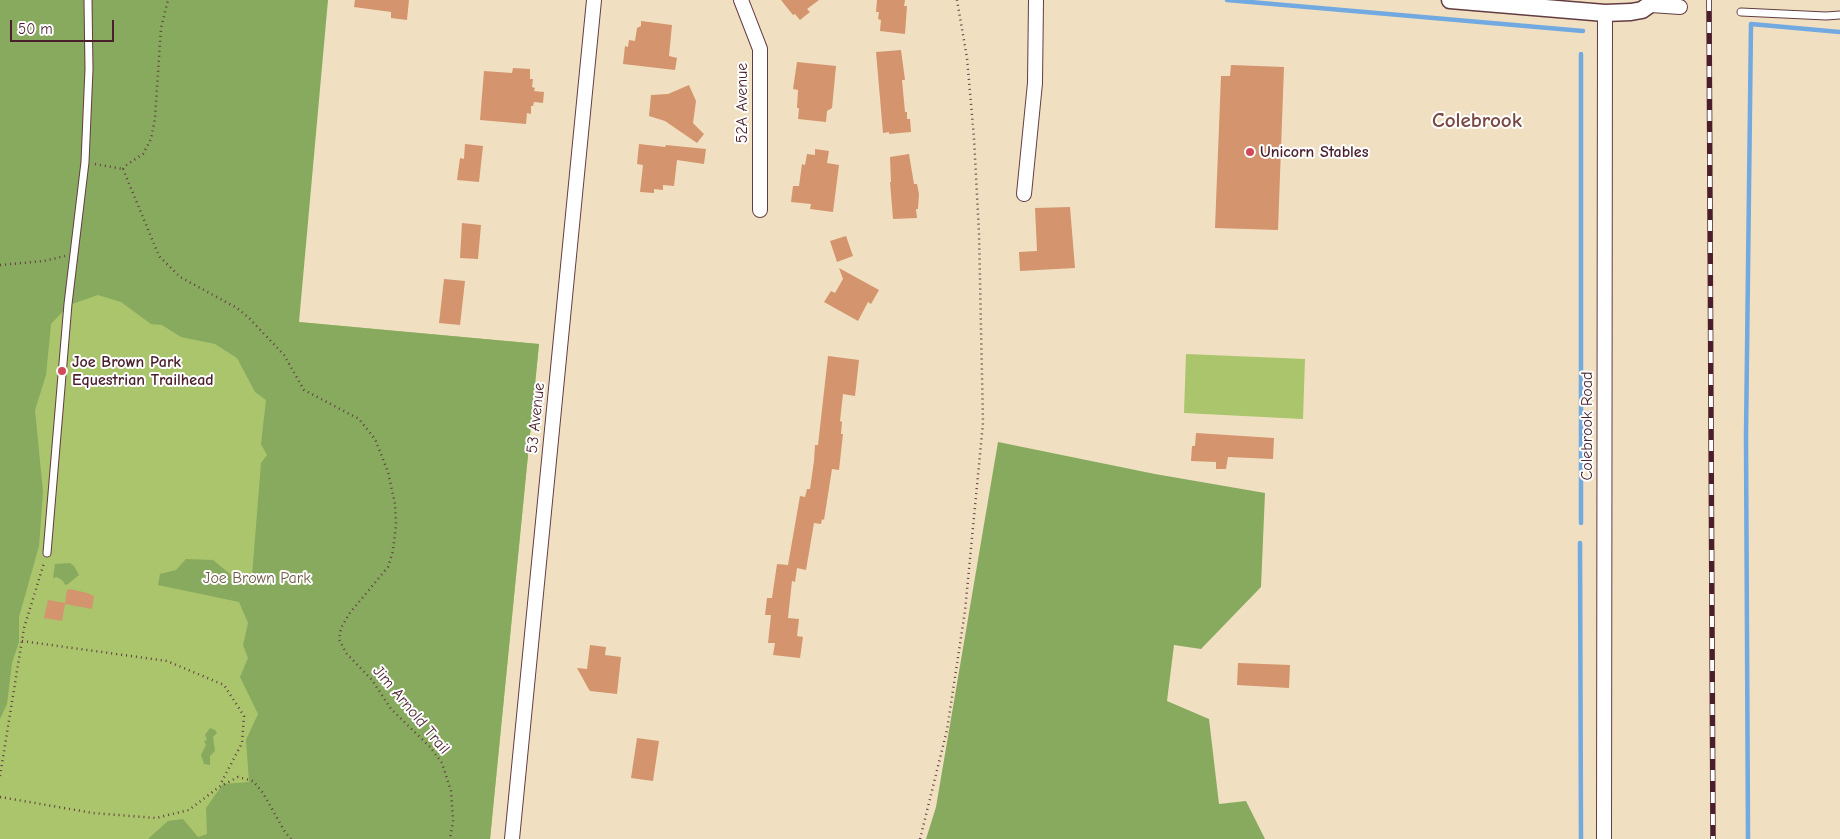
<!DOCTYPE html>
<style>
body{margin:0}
#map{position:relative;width:1840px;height:839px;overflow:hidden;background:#f0e0c1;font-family:"Comic Neue",sans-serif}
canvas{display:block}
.scale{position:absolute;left:10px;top:20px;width:104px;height:22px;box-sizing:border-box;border:2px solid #4a1f2b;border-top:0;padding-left:6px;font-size:15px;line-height:18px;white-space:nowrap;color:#4a1f2b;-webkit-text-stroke:4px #fff;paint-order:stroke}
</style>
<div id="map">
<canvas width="1840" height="839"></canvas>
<div class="scale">50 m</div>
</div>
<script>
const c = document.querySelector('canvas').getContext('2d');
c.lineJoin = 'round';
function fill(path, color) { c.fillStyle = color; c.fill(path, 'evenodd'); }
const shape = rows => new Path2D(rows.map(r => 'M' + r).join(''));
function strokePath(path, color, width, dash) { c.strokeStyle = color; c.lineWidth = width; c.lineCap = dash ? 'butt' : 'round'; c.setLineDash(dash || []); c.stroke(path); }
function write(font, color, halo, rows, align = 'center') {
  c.font = font + ' "Comic Neue",sans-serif'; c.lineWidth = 4; c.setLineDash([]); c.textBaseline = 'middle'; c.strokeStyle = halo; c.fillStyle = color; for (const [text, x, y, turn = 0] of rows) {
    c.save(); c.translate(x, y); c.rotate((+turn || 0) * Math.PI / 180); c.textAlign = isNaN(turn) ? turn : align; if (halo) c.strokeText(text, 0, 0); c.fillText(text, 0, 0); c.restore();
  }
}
fill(shape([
 [0,0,298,322,539,344,490,839,0,839],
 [1186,354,1305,359,1303,419,1184,413]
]), '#aac56b');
fill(shape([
 [0,0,328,0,299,322,539,344,490,839,148,839,168,821,183,819,198,837,207,834,206,808,223,784,249,782,246,740,258,714,240,677,248,658,243,645,248,623,239,602,158,585,160,574,176,570,186,559,213,560,235,578,252,576,261,463,267,455,261,444,266,400,255,392,237,358,215,344,181,337,162,325,151,324,121,302,98,295,69,305,51,324,46,375,35,410,43,492,39,546,19,617,19,642,12,663,7,704,0,719],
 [998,442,1155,474,1265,493,1261,587,1201,649,1174,645,1167,701,1209,719,1219,804,1246,801,1265,839,926,839,936,807],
 [70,563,74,566,79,575,68,584,65,585,63,581,57,577,53,578,55,564],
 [210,728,215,730,217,733,213,737,215,751,210,756,210,765,204,764,201,755,206,745,204,741,207,740,205,735]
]), '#87aa5f');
strokePath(shape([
 [1227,0,1583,31],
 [1581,523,1581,54],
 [1580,543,1581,839],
 [1748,839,1746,436,1751,24,1840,32]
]), '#71a9e0', 4.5);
fill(shape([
 [355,0,409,0,407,20,391,18,391,12,354,7],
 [781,0,819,0,807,9,810,12,800,20,795,14,793,15],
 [877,0,905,0,904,6,907,6,905,34,880,31,881,20,878,19,879,12,876,12],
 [641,21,672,25,669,56,677,58,675,70,623,64,625,46,628,47,629,40,635,41,637,28,641,26],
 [901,50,905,80,902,80,905,112,907,112,907,119,910,119,911,132,889,134,889,132,883,133,876,52],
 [797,62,836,66,832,108,827,111,826,122,798,119,799,108,797,108,798,90,793,89],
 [1231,65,1284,67,1278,230,1215,228,1221,76,1230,76],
 [513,68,530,69,530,79,533,79,532,87,535,88,534,91,544,92,543,103,534,102,533,106,531,106,531,114,527,113,526,124,480,120,484,71,512,73],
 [689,85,696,101,693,123,704,134,697,143,665,121,649,116,651,95,668,94],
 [465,144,483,146,479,182,457,180,460,158,464,159],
 [639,144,665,147,666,145,706,149,704,164,677,160,674,186,663,185,663,190,654,189,654,193,640,192,643,165,637,164],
 [815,149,829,151,827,163,839,165,833,212,810,209,811,204,791,202,793,186,799,186,802,164,805,165,807,154,815,155],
 [909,154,914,184,917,184,919,194,918,209,916,209,917,218,893,219,890,182,891,182,890,157],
 [1070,207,1075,268,1020,271,1019,252,1037,251,1035,208],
 [462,223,481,225,478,259,460,258],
 [846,236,853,256,837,262,830,241],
 [839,268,879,290,871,304,868,302,858,321,824,302,831,291,835,293,843,279],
 [444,279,465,281,460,325,439,323],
 [828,356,859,360,855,396,843,394,840,421,842,422,841,434,843,434,839,470,832,469,824,520,822,519,821,524,814,523,806,570,797,568,795,582,792,581,788,618,799,619,797,636,803,637,800,658,773,655,775,643,768,643,771,615,765,615,767,598,772,598,777,564,788,565,800,496,805,497,807,489,810,489,814,461,815,445,818,445],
 [1196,433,1274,438,1273,459,1228,457,1226,469,1216,469,1216,462,1191,461,1192,446,1195,446],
 [70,589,87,593,94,596,92,609,65,604,62,621,44,618,48,600,65,603,67,590],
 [590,645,606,647,605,655,621,657,617,694,590,691,588,688,577,668,587,669],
 [1238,663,1290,665,1289,688,1237,685],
 [637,738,659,741,653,781,631,778]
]), '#d3946e');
const service = shape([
 [1741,12,1826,16,1840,15],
 [47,553,68,304,85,162,89,69,88,0]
]);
const minor = shape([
 [741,0,760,49,760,210],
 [1651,5,1680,7],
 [1024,194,1035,83,1036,0],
 [512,839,594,0],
 [1604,839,1605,13]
]);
const tertiary = shape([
 [1450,0,1605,13,1631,12,1642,10,1656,0]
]);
strokePath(service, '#633c42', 9);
strokePath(minor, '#633c42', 16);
strokePath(tertiary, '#633c42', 19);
strokePath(shape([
 [95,164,123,169],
 [123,169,159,256,180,277,237,308,249,318,284,355,304,390,359,419,375,439,388,472,395,504,396,525,393,551,388,567,349,614,341,628,339,639,346,653,372,680,391,709,430,747,442,763,451,791,453,821,450,839],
 [123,169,125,166,143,154,151,139,155,118,161,28,168,0],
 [0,265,44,261,65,256],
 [22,641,167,661,224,685,244,716,242,743,220,785],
 [0,776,24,628,44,563],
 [0,797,93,813,156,818,189,810,219,787,238,777,253,781,263,793,285,832,291,839],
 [920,839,947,730,965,611,983,423,979,233,974,138,967,58,957,0]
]), '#633c42', 2.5, [1, 4]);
strokePath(service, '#fff', 7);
strokePath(minor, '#fff', 14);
strokePath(tertiary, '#fff', 16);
const rail = shape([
 [1709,0,1713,839]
]);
strokePath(rail, '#4a1f2b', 5.5);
strokePath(rail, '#fff', 4, [11]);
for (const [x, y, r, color] of [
 [1250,152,5,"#d1495b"],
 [62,371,5,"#d1495b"]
]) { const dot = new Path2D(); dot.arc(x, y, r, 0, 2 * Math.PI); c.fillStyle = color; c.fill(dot); strokePath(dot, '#fff', 2); }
write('16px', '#4a1f2b', '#fff', [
 ["52A Avenue",742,103,-90],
 ["53 Avenue",536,418,-84],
 ["Colebrook Road",1587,426,-90],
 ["Jim Arnold Trail",411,710,50]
]);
write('bold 16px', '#4a1f2b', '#fff', [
 ["Unicorn Stables",1260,152],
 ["Joe Brown Park",72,362],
 ["Equestrian Trailhead",72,380]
], 'left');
write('16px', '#6c5941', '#fff', [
 ["Joe Brown Park",257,578]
]);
write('bold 21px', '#7a4842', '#fff', [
 ["Colebrook",1477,121]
]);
</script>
